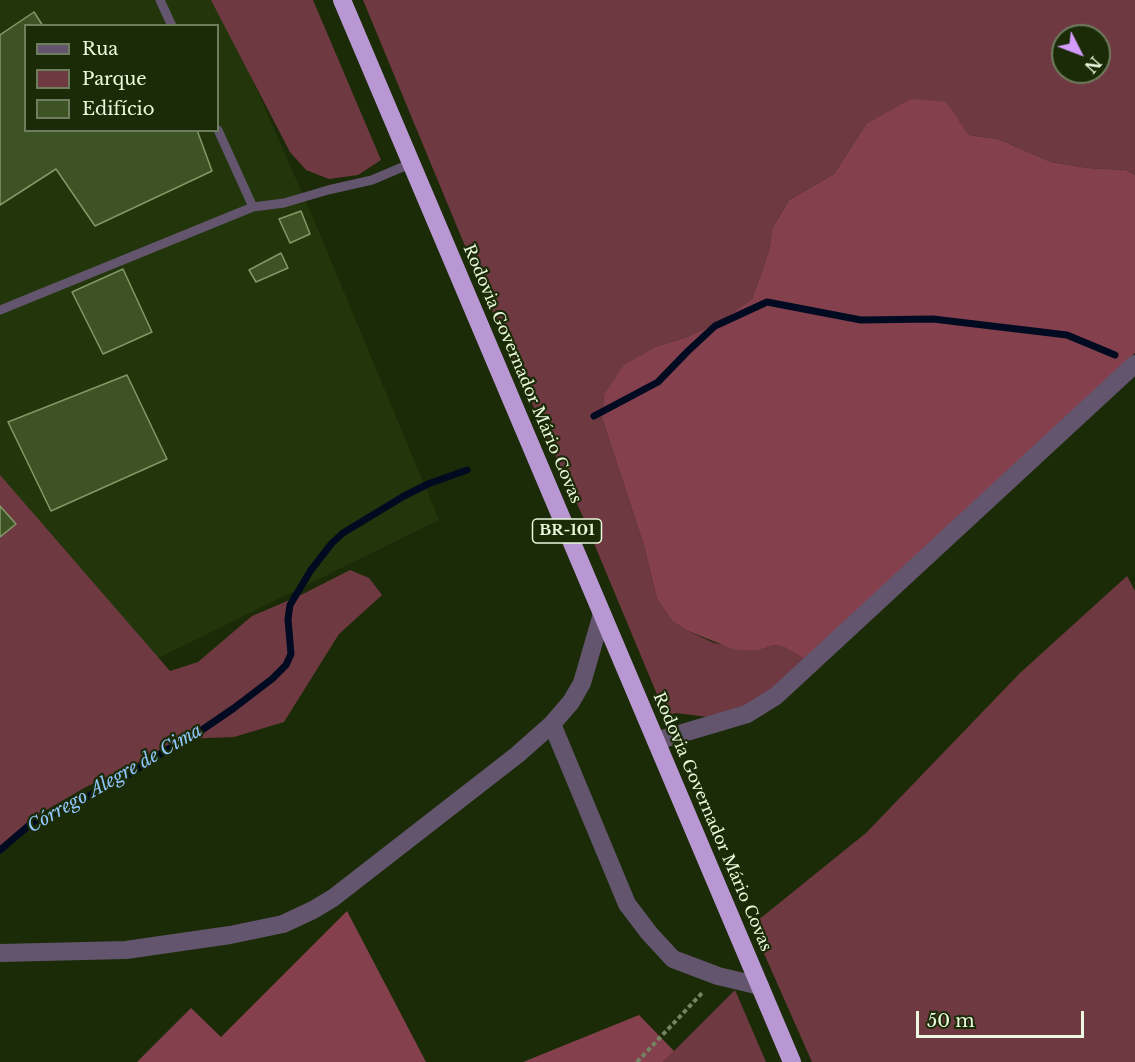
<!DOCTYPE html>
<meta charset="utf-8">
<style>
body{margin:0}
#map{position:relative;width:1135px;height:1062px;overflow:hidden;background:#1b2b07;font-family:"Libre Baskerville",serif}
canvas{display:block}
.legend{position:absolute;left:24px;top:24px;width:195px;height:108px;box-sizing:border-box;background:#1b2b07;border:2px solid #6e7d5d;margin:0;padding:8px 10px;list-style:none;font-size:18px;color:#eaf8dd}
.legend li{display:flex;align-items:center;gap:12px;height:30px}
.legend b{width:30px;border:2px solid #6e7d5d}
.north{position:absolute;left:1051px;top:24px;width:60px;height:60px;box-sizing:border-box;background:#1b2b07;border:2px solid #6e7d5d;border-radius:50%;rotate:132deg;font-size:16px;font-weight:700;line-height:24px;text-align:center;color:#eaf8dd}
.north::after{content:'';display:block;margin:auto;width:21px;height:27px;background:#d39cfc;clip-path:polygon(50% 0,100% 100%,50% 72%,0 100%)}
.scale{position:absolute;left:916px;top:1011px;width:168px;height:27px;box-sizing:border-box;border:3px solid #eaf8dd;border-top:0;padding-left:8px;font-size:18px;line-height:21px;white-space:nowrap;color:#eaf8dd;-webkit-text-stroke:4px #1b2b07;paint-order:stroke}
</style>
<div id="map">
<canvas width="1135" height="1062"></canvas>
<ul class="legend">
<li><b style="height:8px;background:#63556e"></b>Rua</li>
<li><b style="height:16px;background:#6f3942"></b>Parque</li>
<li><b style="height:16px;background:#3e5324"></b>Edifício</li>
</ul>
<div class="north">N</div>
<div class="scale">50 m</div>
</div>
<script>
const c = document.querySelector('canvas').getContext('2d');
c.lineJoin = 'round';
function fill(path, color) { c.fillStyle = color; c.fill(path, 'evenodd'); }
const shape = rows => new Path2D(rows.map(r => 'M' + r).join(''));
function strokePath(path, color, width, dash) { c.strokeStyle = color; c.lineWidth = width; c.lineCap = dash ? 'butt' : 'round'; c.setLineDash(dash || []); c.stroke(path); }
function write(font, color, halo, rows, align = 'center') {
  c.font = font + ' "Libre Baskerville",serif'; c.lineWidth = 4.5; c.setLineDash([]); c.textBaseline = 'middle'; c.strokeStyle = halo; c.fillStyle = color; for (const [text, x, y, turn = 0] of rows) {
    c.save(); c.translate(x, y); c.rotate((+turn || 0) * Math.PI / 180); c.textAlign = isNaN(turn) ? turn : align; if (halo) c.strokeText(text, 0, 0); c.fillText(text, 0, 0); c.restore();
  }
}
fill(shape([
 [0,0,217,0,311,213,439,520,148,663,0,558],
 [26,26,218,26,218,130,26,130]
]), '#23360b');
fill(shape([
 [211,0,313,0,381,160,358,175,329,179,306,170,290,152],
 [363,0,1135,0,1135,175,1126,170,1087,168,1051,162,998,139,969,135,946,103,866,124,834,174,789,200,772,229,769,251,752,299,720,321,687,337,658,346,604,395,602,418,644,546,657,599,672,621,688,631,714,643,757,651,774,645,784,647,806,660,761,701,708,717,676,713,666,716,583,517,511,357],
 [1063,36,1099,36,1099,72,1063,72],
 [0,475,170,671,198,662,252,616,299,596,350,570,369,578,382,595,339,634,284,722,234,737,181,739,137,763,86,787,41,813,4,850,0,851],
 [1127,576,1135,591,1135,1062,812,1062,751,924,762,917,866,833,1020,673],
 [735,990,766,1062,663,1062]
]), '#6f3942');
fill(shape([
 [911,99,946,102,969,135,998,139,1051,162,1087,168,1126,170,1135,175,1135,353,927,551,806,660,784,647,774,645,757,651,733,649,688,631,672,621,657,599,644,546,602,418,604,395,624,365,658,346,687,337,720,321,752,299,769,251,772,229,789,200,834,174,866,124],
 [347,911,426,1062,137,1062,191,1008,221,1037],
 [639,1015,674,1051,663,1062,523,1062]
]), '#84414d');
strokePath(shape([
 [594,416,658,382,688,351,715,326,767,302,861,320,933,319,1067,335,1115,355],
 [0,850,33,822,89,796,131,773,168,749,199,732,234,708,272,679,286,665,291,654,288,619,290,605,311,570,332,543,343,533,404,496,428,484,467,470]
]), '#000b21', 7);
const building = shape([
 [34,12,43,26,26,26,26,130,197,130,212,171,95,226,56,169,0,205,0,35,34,12],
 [301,211,310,234,290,243,279,219,301,211],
 [281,253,288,268,256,282,249,270,281,253],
 [123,269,152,332,103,354,72,292,123,269],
 [127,375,167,459,51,511,8,422,127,375],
 [0,506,16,524,0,537,0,506]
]);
fill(building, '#3e5324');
strokePath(building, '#809967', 1.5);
strokePath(shape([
 [637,1062,703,992]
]), '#748363', 4, [4.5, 3]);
strokePath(shape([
 [160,0,172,26],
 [218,130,253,207],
 [0,310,253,207,284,203,328,190,372,180,412,163]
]), '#63556e', 9);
strokePath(shape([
 [552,724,627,904,649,933,673,959,718,976,760,986],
 [656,741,747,714,776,696,1135,364],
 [0,953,126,950,230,935,283,924,313,910,333,898,517,755,552,724,571,702,582,683,602,614]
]), '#63556e', 18);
strokePath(shape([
 [342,0,792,1062]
]), '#b897d3', 18);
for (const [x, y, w] of [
 [567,531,69]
]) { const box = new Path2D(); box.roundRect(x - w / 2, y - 12, w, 24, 4.5); c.fillStyle = '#1b2b07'; c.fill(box); strokePath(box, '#eaf8dd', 1.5); }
write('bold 15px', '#eaf8dd', null, [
 ["BR-101",567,531]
]);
write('16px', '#eaf8dd', '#1b2b07', [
 ["Rodovia Governador Mário Covas",522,374,67],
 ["Rodovia Governador Mário Covas",712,822,67]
]);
write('italic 18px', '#90c7ff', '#1b2b07', [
 ["Córrego Alegre de Cima",115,779,-30]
]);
</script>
